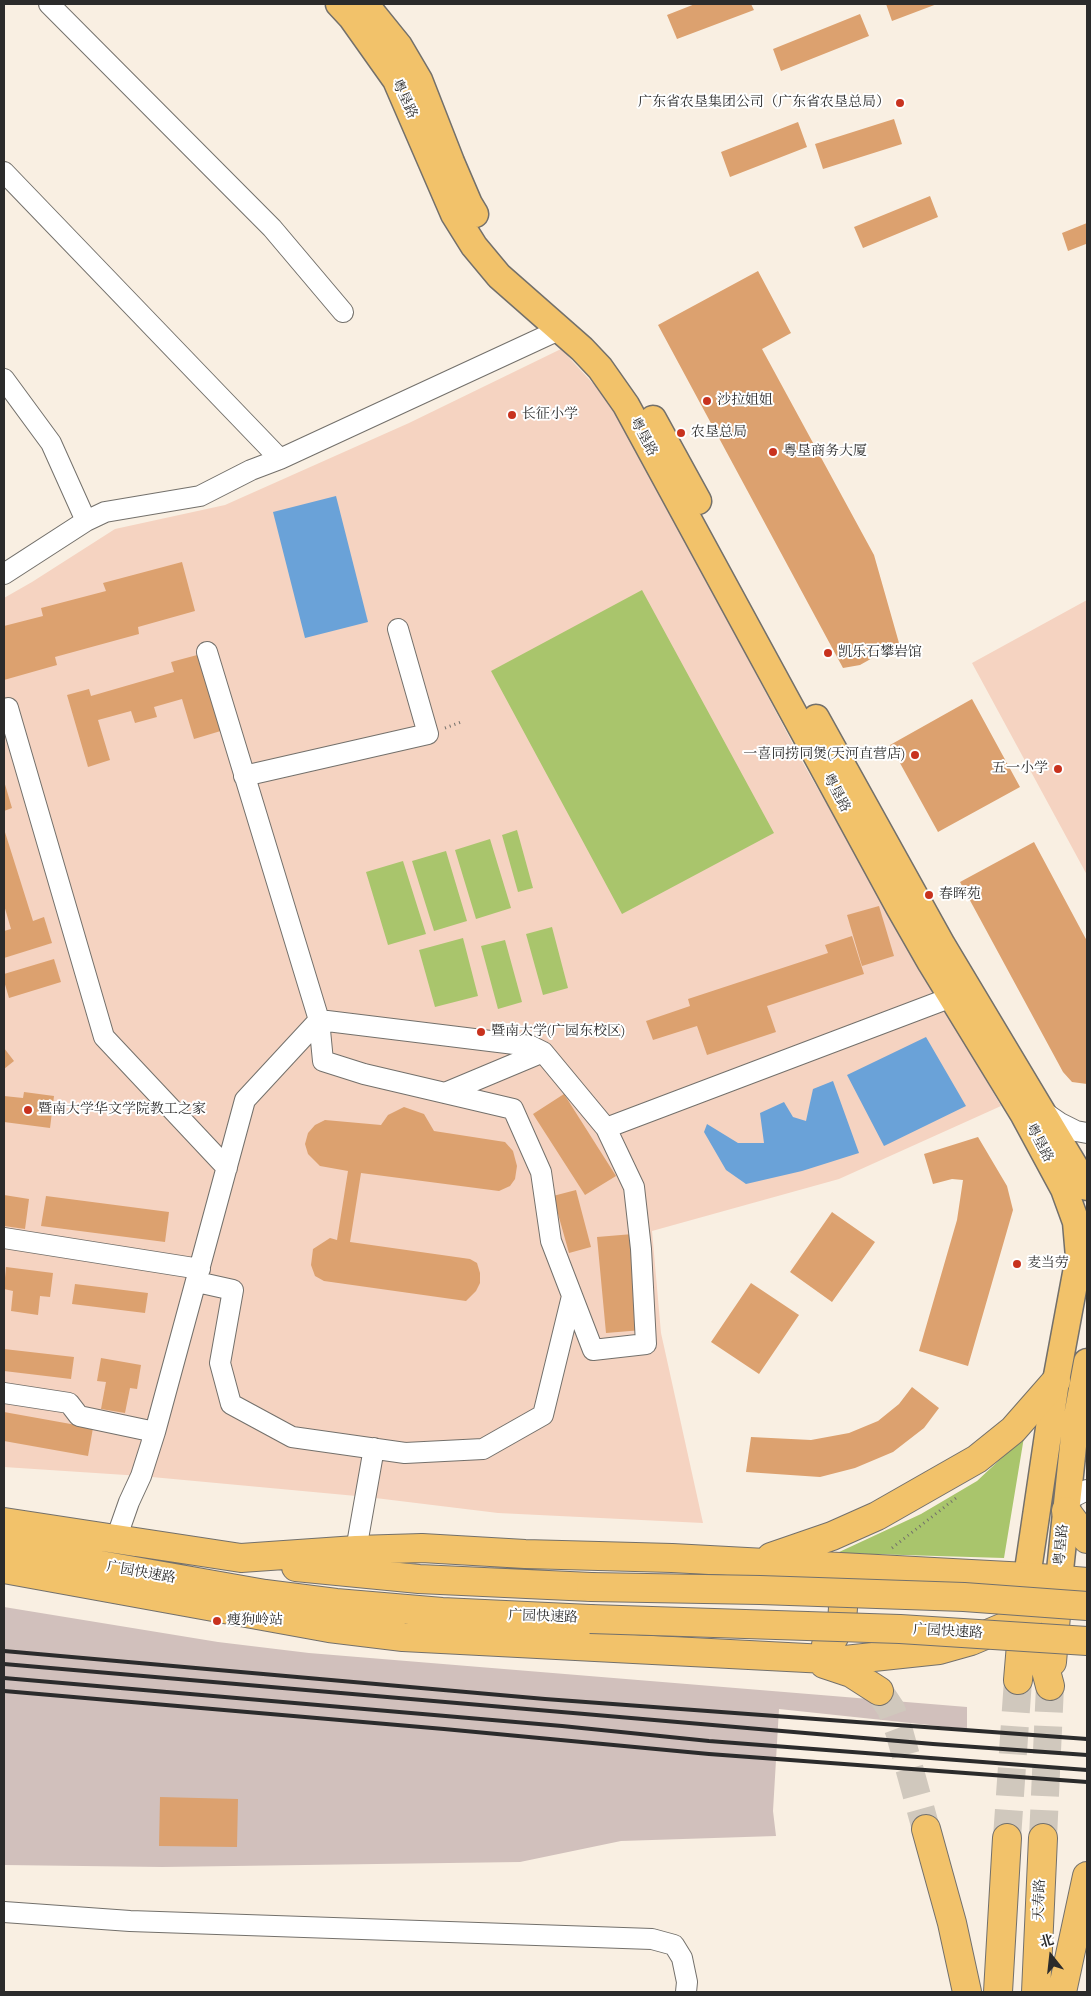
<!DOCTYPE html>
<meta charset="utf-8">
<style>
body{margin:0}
#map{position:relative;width:1091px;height:1996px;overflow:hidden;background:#f9efe2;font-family:"IM FELL French Canon","Noto Serif SC",serif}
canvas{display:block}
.frame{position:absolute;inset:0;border:5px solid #2b2b2b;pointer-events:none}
.north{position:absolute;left:1026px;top:1931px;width:50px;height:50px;-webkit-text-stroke:4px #fff;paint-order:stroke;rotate:344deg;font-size:14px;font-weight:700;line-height:20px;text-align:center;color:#2b2b2b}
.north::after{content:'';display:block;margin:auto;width:18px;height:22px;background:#2b2b2b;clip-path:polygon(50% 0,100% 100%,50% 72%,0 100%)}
</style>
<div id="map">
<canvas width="1091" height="1996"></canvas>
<div class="frame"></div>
<div class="north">北</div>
</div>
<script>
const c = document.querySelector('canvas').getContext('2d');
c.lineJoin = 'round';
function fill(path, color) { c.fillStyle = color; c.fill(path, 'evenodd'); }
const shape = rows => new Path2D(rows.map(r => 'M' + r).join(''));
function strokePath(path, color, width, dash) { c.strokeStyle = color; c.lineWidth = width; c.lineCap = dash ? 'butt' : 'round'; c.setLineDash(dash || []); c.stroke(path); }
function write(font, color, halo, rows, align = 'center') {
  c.font = font + ' "IM FELL French Canon","Noto Serif SC",serif'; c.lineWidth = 4; c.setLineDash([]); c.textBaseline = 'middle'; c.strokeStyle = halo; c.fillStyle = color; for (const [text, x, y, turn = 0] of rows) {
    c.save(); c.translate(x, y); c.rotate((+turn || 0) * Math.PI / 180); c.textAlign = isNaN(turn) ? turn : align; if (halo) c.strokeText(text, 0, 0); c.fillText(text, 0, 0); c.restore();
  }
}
fill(shape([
 [561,349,614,406,803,763,1001,1106,839,1179,652,1231,661,1333,703,1523,498,1513,367,1497,141,1476,4,1467,4,598,32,582,115,529,225,505,409,423],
 [1087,600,1087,875,972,663]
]), '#f5d3c1');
fill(shape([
 [4,1607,218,1642,309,1653,967,1707,967,1729,779,1709,773,1811,776,1836,621,1841,520,1862,162,1867,4,1865]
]), '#d1c0bc');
fill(shape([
 [642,590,774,833,622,914,491,671],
 [517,830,533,888,518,892,502,835],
 [490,839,511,908,476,919,455,850],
 [446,851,467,921,434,931,412,861],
 [403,861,426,934,388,945,366,872],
 [552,927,568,988,543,995,526,934],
 [463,938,478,996,435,1007,419,950],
 [505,940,522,1002,498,1009,481,946],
 [1024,1437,1004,1558,837,1553,921,1514,977,1481]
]), '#a9c56c');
fill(shape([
 [336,496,368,622,305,638,273,512],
 [926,1037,966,1106,884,1146,847,1075],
 [833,1081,859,1153,802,1171,746,1184,726,1170,704,1132,707,1124,738,1143,764,1143,760,1113,784,1102,793,1117,806,1121,813,1089]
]), '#6aa2d8');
fill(shape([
 [695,4,751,4,754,10,677,39,667,15],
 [886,4,937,4,892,21],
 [860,14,869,36,781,71,773,49],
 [894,119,902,144,823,169,815,144],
 [798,122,807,147,730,177,721,152],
 [930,196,938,217,863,248,854,227],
 [1087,223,1087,248,1086,244,1068,251,1062,233],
 [758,271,791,333,762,349,874,555,899,643,860,665,843,668,658,325],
 [182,562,195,611,138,627,139,634,55,657,57,665,4,680,4,626,43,616,41,608,106,591,103,583],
 [201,654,224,730,194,739,182,699,154,707,157,717,135,723,131,711,98,720,110,760,88,767,67,695,89,689,91,696,174,672,171,662],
 [972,699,1020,787,938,832,890,745],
 [4,781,12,808,4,811],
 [4,829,33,921,44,917,52,943,4,958,4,931,11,929,4,905],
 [1034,842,1087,941,1087,1084,1072,1082,1063,1072,960,882],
 [879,906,894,956,862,966,847,915],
 [852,936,864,974,767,1006,776,1032,707,1055,697,1026,653,1040,646,1021,690,1006,688,999,828,953,825,945],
 [54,959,61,982,9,998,4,981,4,974],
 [4,1048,14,1061,4,1069],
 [24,1092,54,1096,50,1128,4,1122,4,1096,23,1098],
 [564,1094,616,1176,585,1195,533,1114],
 [404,1107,424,1114,434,1131,505,1142,513,1151,517,1166,515,1179,510,1186,499,1191,361,1173,350,1242,470,1259,477,1263,480,1273,480,1283,476,1291,466,1301,324,1281,315,1276,311,1265,313,1249,330,1238,337,1240,348,1171,320,1166,308,1154,305,1144,308,1133,315,1125,325,1120,381,1125,388,1115],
 [978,1137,1007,1186,1013,1210,968,1366,919,1351,957,1220,963,1180,952,1179,933,1184,924,1154],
 [576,1190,591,1247,569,1253,553,1196],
 [4,1195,29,1199,25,1229,4,1226],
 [46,1196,169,1212,165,1242,41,1226],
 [832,1212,875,1242,832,1302,790,1272],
 [633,1234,642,1330,606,1333,597,1237],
 [6,1267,53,1273,50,1297,40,1296,38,1315,11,1311,13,1291,4,1289],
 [751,1283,799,1315,759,1374,711,1342],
 [75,1284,148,1293,145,1313,72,1304],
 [4,1349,74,1357,71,1379,4,1371],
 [101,1358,141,1365,137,1389,130,1388,125,1413,101,1409,106,1382,97,1381],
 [912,1387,939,1408,924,1428,893,1452,855,1468,820,1477,746,1472,751,1437,811,1440,849,1433,878,1421,899,1404],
 [4,1412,93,1428,88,1456,4,1441],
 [160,1797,238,1799,237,1847,159,1846]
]), '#dca16f');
strokePath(shape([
 [879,1691,891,1709,899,1731,926,1829],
 [1007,1838,1018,1680],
 [1043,1838,1050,1686]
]), '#d0c8bd', 28, [28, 14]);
const minor = shape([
 [49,4,272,228,343,312],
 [4,172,280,459,251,470,200,496,105,512,86,521,51,443,4,379],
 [280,459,561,329],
 [4,574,86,521],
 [207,652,319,1020,531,1046,543,1052,606,1128,952,997],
 [8,708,104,1037,227,1168],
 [244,776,428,734,398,629],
 [319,1020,323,1061,364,1074,513,1109,541,1172,551,1241,593,1350,646,1344,641,1249,634,1187,606,1128],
 [445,1093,543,1052],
 [1044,1112,1060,1123,1076,1131,1087,1133],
 [4,1238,200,1269],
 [197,1282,233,1290,220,1363,231,1404,292,1437,405,1453,483,1449,543,1415,572,1296],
 [4,1393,69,1403,79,1416,155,1432],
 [1067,1500,1087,1490],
 [116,1539,129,1502,141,1476,155,1432,245,1100,319,1020],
 [356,1550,374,1448],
 [4,1912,130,1921,652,1939,674,1945,682,1958,687,1982,686,1992]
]);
const major = shape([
 [339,4,352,18,396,80,454,214,474,246,499,276,582,349,600,368,626,405,899,907,931,963,1024,1115,1064,1189,1076,1222,1079,1257,1056,1381,1027,1577],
 [365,4,399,46,419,80,451,162,469,204,475,214],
 [653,419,698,501],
 [816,718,942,945,1087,1187],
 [1059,1580,1075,1427,1087,1362]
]);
const highway = shape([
 [1066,1511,1087,1539],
 [4,1522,135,1542],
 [116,1539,241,1558,356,1550,422,1548,525,1554,672,1558,1027,1577,1087,1582],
 [4,1548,265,1594,336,1603,442,1612,590,1619],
 [771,1557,832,1536,877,1516,977,1459,1013,1430,1056,1381],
 [296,1567,419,1579,591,1587],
 [4,1569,329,1628,403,1637,845,1660,939,1650,971,1641,1023,1619,1038,1607,1059,1580],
 [1022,1619,1031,1633,1045,1667,1050,1686],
 [826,1645,834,1637,842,1621,843,1608,842,1599,837,1585,826,1573],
 [1052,1662,1059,1581],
 [824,1664,851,1673,879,1691],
 [1018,1680,1023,1621],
 [926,1829,952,1923,967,1992],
 [998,1992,1007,1838],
 [1036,1992,1043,1838],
 [1062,1992,1087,1876]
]);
strokePath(minor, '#73706b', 22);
strokePath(major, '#73706b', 29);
strokePath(highway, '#73706b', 30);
strokePath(shape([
 [445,728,461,722],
 [892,1548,956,1498]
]), '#73706b', 3, [1, 4]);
strokePath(minor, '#fff', 20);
strokePath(major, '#f2c26a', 26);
strokePath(highway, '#f2c26a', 28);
strokePath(shape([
 [4,1651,545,1699,1087,1739],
 [4,1664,933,1744,1087,1755],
 [4,1678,562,1726,709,1741,1087,1770],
 [4,1691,444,1729,709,1754,1087,1782]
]), '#2b2b2b', 4);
const highwayBridge = shape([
 [591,1587,760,1590,964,1597,1087,1606],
 [590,1619,900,1629,1087,1641]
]);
strokePath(highwayBridge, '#73706b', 30, []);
strokePath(highwayBridge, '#f2c26a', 28);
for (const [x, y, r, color] of [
 [900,103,5,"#c8321e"],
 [707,401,5,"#c8321e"],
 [512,415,5,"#c8321e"],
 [681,433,5,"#c8321e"],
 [773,452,5,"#c8321e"],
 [828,653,5,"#c8321e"],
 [915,755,5,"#c8321e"],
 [1058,769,5,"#c8321e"],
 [929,895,5,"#c8321e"],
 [481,1032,5,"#c8321e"],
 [28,1110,5,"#c8321e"],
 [1017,1264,5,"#c8321e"],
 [217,1621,5,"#c8321e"]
]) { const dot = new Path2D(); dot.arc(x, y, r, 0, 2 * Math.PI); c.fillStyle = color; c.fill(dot); strokePath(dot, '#fff', 2); }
write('14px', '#2b2b2b', '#fff', [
 ["粤垦路",404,99,65],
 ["粤垦路",643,437,62],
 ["粤垦路",836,793,62],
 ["粤垦路",1039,1143,62],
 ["粤垦路",1062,1545,-85],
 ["广园快速路",141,1573,10],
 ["广园快速路",543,1617,2],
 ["广园快速路",948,1632,3],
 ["天寿路",1040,1900,-88]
]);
write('14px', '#2b2b2b', '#fff', [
 ["广东省农垦集团公司（广东省农垦总局）",890,103,"right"],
 ["沙拉姐姐",717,401],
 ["长征小学",522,415],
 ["农垦总局",691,433],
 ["粤垦商务大厦",783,452],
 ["凯乐石攀岩馆",838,653],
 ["一喜同捞同煲(天河直营店)",905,755,"right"],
 ["五一小学",1048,769,"right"],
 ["春晖苑",939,895],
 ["暨南大学(广园东校区)",491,1032],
 ["暨南大学华文学院教工之家",38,1110],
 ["麦当劳",1027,1264],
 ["瘦狗岭站",227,1621]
], 'left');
</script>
